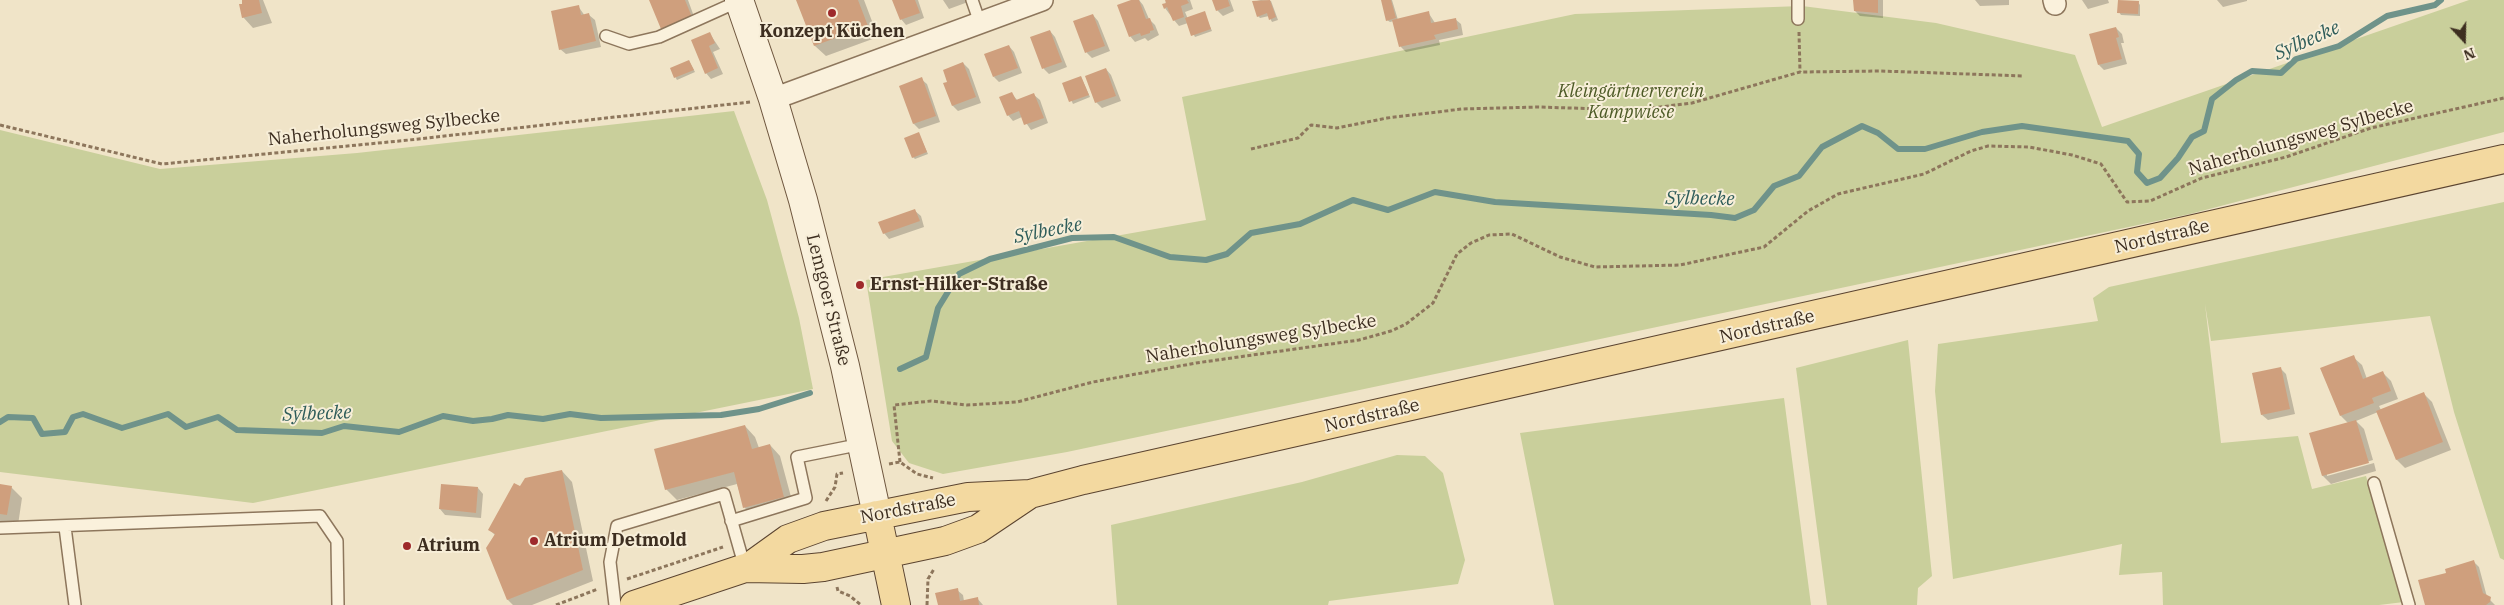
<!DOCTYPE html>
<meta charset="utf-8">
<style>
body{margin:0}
#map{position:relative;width:2504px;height:605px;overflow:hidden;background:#f0e4c8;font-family:"IBM Plex Serif",serif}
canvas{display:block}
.north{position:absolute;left:2439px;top:15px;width:50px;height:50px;-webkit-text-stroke:4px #f7eed8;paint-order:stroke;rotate:159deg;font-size:14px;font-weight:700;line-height:20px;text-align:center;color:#3d2e20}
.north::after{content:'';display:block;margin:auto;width:18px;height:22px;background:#3d2e20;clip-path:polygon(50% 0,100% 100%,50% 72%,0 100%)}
</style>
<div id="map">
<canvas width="2504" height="605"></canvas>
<div class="north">N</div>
</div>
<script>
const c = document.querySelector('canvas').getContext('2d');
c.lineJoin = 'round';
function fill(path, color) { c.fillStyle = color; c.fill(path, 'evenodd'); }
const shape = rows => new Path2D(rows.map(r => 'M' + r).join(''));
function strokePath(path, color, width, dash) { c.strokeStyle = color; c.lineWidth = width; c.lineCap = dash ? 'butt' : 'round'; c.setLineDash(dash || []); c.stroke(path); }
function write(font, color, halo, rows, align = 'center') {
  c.font = font + ' "IBM Plex Serif",serif'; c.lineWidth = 4; c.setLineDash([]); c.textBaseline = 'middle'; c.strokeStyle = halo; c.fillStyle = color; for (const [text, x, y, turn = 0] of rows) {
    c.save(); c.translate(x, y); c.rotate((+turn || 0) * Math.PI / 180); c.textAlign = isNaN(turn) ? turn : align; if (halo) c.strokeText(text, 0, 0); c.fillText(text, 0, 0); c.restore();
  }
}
fill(shape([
 [2469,0,2504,0,2504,132,2190,214,1067,452,943,474,909,463,892,441,866,280,1206,220,1182,97,1575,14,1802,6,1936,23,2075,55,2102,127],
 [734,111,767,200,799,318,813,389,253,503,0,472,0,130,160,169,357,153],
 [2504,202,2504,560,2500,558,2454,412,2430,316,2211,341,2205,304,2221,443,2298,436,2312,489,2366,476,2404,602,2379,605,2163,605,2162,572,2119,575,2122,544,1953,579,1935,391,1938,344,2098,321,2093,298,2109,287],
 [1908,340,1932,576,1918,588,1917,605,1827,605,1796,368],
 [1784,398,1811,605,1554,605,1520,433],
 [1397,455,1425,456,1443,473,1465,560,1458,584,1329,601,1328,605,1117,605,1111,525,1302,482]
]), '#c9cf9b');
fill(shape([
 [243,0,263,0,272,23,253,28,243,17],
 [651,0,688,0,696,22,667,34,662,28],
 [798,0,864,0,878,37,826,56,815,46],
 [894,0,918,0,924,18,906,25,901,19],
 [943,0,967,0,968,2,949,9],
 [1135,0,1139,0,1143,5,1149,19,1155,25,1159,35,1148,41,1145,38,1135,42,1130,36],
 [1166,0,1190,0,1193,9,1185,12,1188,19,1204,13,1212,31,1195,37,1188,23,1179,26,1174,20,1165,8],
 [1213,0,1230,0,1234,11,1223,16,1217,10],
 [1261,0,1271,1,1278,20,1272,22,1269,16,1260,18,1258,16,1253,2],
 [1382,0,1392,0,1398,20,1428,12,1435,23,1455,19,1461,24,1463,35,1439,40,1440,45,1406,52,1401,47,1394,21,1390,22,1387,20],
 [1855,0,1883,0,1883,18,1860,16,1855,11],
 [1975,0,2009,0,2009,5,1980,6],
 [2082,0,2108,0,2109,3,2088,9],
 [2217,0,2247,0,2247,1,2223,7],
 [2138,2,2140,5,2140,16,2121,15,2119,12],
 [578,6,585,16,589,15,595,20,601,47,566,54,560,49],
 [1093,15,1098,21,1110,51,1092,58,1087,53,1075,22],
 [2116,28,2122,34,2124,43,2121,43,2127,64,2104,70,2099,65],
 [1050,31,1055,37,1067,67,1049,74,1044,69,1032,38],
 [710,34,720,49,713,52,723,74,711,79,706,73],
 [1009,46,1014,52,1022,73,999,82,994,77],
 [689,61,695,72,677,80,671,69],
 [963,63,969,69,981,103,958,111,953,106,949,83],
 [1106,69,1111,75,1121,101,1102,108,1096,102],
 [1081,77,1090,97,1073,104,1064,84],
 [921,79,927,84,940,122,919,129,914,124,900,87],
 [1012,94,1018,101,1034,95,1040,100,1048,123,1031,130,1022,117,1013,121,1008,115],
 [919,134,928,154,915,159,913,157],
 [915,211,921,216,924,227,889,239,884,233],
 [2353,357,2362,365,2367,379,2383,373,2391,381,2398,399,2379,406,2381,410,2424,394,2432,402,2451,450,2405,468,2397,460,2378,412,2356,421,2364,429,2373,460,2327,474,2327,476,2374,463,2376,471,2331,484,2323,476,2311,434,2348,423,2341,416],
 [2280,368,2286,374,2295,414,2268,420,2262,415],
 [745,426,755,437,759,448,770,445,780,456,794,508,755,518,744,507,737,484,677,500,666,489],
 [562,471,572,482,593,581,532,605,513,605,508,600,488,548,495,535,490,530,521,488],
 [0,486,11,487,22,498,18,525,0,523],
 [478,488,483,494,481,518,445,515,440,509],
 [2474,562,2479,567,2487,597,2495,605,2426,605,2447,574],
 [957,590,963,595,964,601,977,598,983,605,939,605]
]), '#0003');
strokePath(shape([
 [900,369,926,357,938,308,959,274,990,259,1072,238,1114,237,1170,257,1206,260,1227,254,1251,233,1300,224,1353,200,1388,210,1435,192,1495,202,1711,215,1735,218,1754,210,1774,186,1799,176,1822,147,1862,126,1878,133,1898,149,1925,149,1982,132,2022,126,2128,141,2139,154,2137,172,2147,183,2160,178,2178,158,2192,137,2204,131,2212,99,2236,80,2252,71,2281,73,2296,59,2339,46,2387,16,2435,5,2441,0],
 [0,422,8,417,33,418,42,434,65,432,73,417,83,414,122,428,168,414,186,427,218,417,237,430,322,433,344,426,399,432,443,416,473,421,492,419,508,415,543,419,570,414,601,418,721,415,759,409,810,393]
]), '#6f938a', 6);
fill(shape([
 [242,0,259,0,262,13,242,18,239,4,242,4],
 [649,0,685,0,692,17,661,29],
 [796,0,858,0,868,26,814,46],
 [892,0,915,0,920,13,900,20],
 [1131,0,1139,0,1146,19,1150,18,1154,30,1150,31,1150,33,1141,36,1140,33,1129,37,1117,5],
 [1165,0,1187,0,1189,3,1181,6,1184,17,1173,21,1167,7,1164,9,1162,4,1166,3],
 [1212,0,1228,0,1230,6,1216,11],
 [1270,0,1276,17,1269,20,1267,13,1257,17,1252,1],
 [1381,0,1391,0,1396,18,1386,21],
 [1853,0,1878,0,1878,13,1854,11],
 [2118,0,2139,1,2138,14,2117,13],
 [579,5,581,15,589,13,596,41,559,50,551,11],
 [1205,11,1211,29,1191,36,1185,18],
 [1429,11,1431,23,1456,18,1458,29,1434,35,1436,39,1399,47,1392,20],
 [1093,14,1105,46,1085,53,1073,21],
 [2116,27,2119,37,2116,38,2122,59,2098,65,2089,34],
 [1050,30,1062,62,1042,69,1030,37],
 [710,32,715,43,709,46,718,68,705,74,691,40],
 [1009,45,1018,68,993,77,984,54],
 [689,60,694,70,674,78,670,68],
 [963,62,976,97,952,106,943,83,947,82,943,70],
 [1106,68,1116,96,1095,103,1085,76],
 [1081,76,1089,95,1069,102,1062,83],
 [922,77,936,116,913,124,899,86],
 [1012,92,1016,100,1034,93,1044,118,1024,125,1019,111,1007,116,999,97],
 [919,132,927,152,912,158,904,138],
 [915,209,920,221,883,234,878,222],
 [2354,355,2363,379,2383,371,2391,391,2372,398,2374,403,2340,416,2320,368],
 [2281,367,2290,409,2261,415,2252,373],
 [2424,392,2443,442,2396,460,2376,411],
 [2356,420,2369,463,2322,476,2309,433],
 [745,425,752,449,770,444,784,497,743,508,734,472,665,490,654,449],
 [562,470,583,570,507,600,486,548,495,534,488,530,514,483,520,486,525,478],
 [0,484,12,486,7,515,0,514],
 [441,484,478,487,476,513,439,509],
 [2474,560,2483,593,2491,597,2490,602,2486,605,2425,605,2418,580,2446,573,2445,569],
 [958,588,960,601,978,597,979,605,938,605,935,593]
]), '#cf9f7d');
const service = shape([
 [972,0,980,23],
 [1798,19,1798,0],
 [606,36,629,44,659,37,739,1],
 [2374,483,2409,605],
 [731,521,806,498,797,457,862,444],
 [65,527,75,605],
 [0,528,320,516,337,541,338,605],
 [615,605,610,562,617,526,724,494,745,568]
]);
const minor = shape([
 [2054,0,2055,4],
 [773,99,1042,0]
]);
const secondary = shape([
 [739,0,773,99,803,200,845,366,877,515]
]);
const primary = shape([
 [877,515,896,605],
 [749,567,788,539,824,526,968,497,1030,494,1083,480,2504,159],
 [634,605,745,568,803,569,823,567,945,541,978,529,1030,494]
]);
strokePath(service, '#8d765c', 14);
strokePath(minor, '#8d765c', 24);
strokePath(secondary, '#6f573f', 30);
strokePath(primary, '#5b4430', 30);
strokePath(shape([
 [1799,32,1800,72],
 [0,125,162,164,409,140,750,102],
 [1251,149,1298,138,1311,125,1337,128,1387,118,1462,109,1538,107,1636,110,1692,103,1800,72,1881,71,2024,76],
 [900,462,894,405,931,401,967,405,1017,402,1093,382,1196,363,1359,340,1391,331,1406,324,1433,303,1457,254,1471,243,1489,235,1512,234,1560,257,1595,267,1680,265,1764,247,1808,211,1838,194,1924,174,1971,151,1988,146,2029,147,2072,155,2101,164,2127,202,2150,201,2202,178,2286,157,2371,128,2504,98],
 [889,464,900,462,917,474,933,478],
 [826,501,835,487,837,474,843,473],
 [627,579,723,547],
 [837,587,838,591,850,596,861,605],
 [556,605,598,589],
 [927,605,928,579,934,569]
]), '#8d765c', 3, [4, 2.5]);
strokePath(service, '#faf1dc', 11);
strokePath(minor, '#faf1dc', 21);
strokePath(secondary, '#faf1dc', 28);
strokePath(primary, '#f3d9a0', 28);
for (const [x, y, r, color] of [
 [832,13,5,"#9e2a2b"],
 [860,285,5,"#9e2a2b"],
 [534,541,5,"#9e2a2b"],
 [407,546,5,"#9e2a2b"]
]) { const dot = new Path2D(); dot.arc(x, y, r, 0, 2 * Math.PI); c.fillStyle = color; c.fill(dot); strokePath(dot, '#f7eed8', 2); }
write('bold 18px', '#3d2e20', '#f7eed8', [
 ["Konzept Küchen",832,32,"center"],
 ["Ernst-Hilker-Straße",870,285],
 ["Atrium Detmold",544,541],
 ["Atrium",417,546]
], 'left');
write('italic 18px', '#4d5a26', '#f7eed8', [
 ["Kleingärtnerverein",1631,92],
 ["Kampwiese",1631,113]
]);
write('18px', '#3d2e20', '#f7eed8', [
 ["Naherholungsweg Sylbecke",384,128,-6],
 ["Naherholungsweg Sylbecke",2301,138,-16],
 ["Nordstraße",2162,237,-13],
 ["Lemgoer Straße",828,300,76],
 ["Nordstraße",1767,327,-13],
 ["Naherholungsweg Sylbecke",1261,339,-9],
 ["Nordstraße",1372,416,-13],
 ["Nordstraße",908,509,-11]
]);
write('italic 19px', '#2f5d5a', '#f7eed8', [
 ["Sylbecke",2307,41,-24],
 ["Sylbecke",1700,199,1],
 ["Sylbecke",1048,231,-11],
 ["Sylbecke",317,414,-2]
]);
</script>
